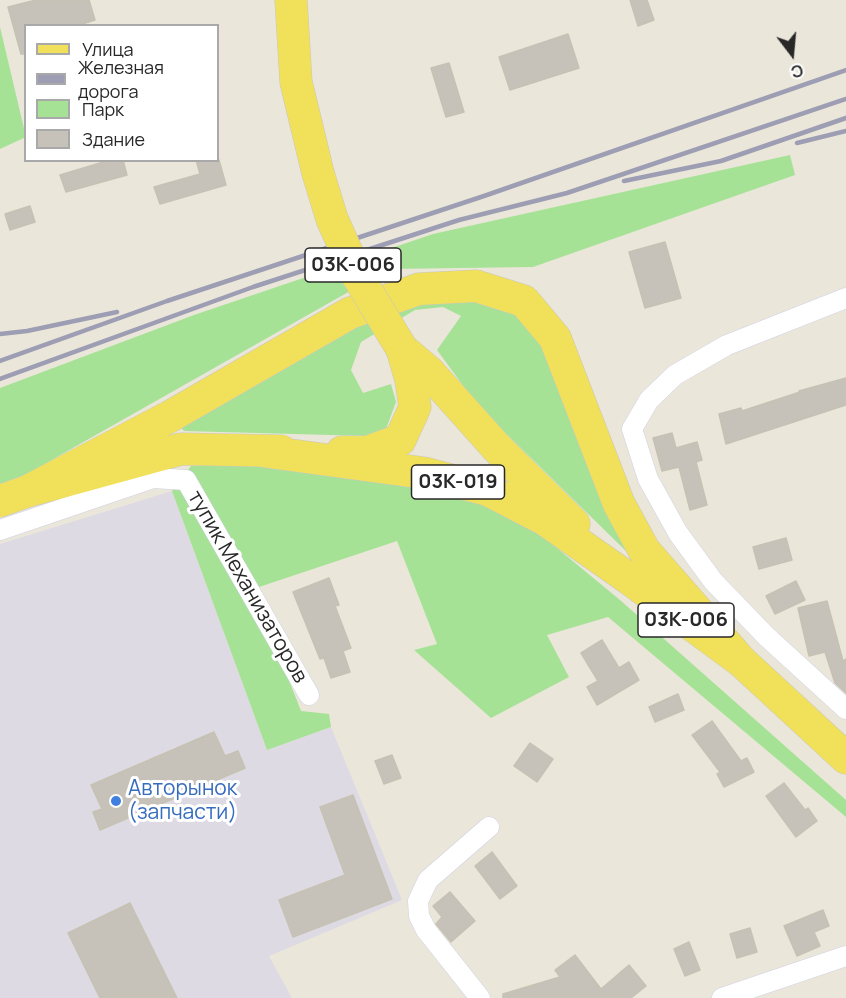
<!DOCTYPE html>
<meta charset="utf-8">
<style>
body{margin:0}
#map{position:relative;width:846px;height:998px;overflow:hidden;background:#ebe6da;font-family:Manrope,sans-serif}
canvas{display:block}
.legend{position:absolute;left:24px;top:24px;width:195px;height:138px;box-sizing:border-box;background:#fff;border:2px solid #a9a9a9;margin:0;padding:8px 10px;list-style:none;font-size:18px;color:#282828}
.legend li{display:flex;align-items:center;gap:12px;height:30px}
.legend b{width:30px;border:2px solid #a9a9a9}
.north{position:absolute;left:762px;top:24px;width:60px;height:60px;-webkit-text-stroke:4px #fff;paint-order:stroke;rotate:164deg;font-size:16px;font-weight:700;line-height:24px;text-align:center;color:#282828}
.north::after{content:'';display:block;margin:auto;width:21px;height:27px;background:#282828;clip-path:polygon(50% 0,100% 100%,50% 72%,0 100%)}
</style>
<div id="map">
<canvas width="846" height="998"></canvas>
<ul class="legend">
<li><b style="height:8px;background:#f1e059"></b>Улица</li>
<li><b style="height:8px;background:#9d9db3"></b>Железная дорога</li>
<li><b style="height:16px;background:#a6e295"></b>Парк</li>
<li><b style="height:16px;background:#c6c2b9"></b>Здание</li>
</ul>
<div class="north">С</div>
</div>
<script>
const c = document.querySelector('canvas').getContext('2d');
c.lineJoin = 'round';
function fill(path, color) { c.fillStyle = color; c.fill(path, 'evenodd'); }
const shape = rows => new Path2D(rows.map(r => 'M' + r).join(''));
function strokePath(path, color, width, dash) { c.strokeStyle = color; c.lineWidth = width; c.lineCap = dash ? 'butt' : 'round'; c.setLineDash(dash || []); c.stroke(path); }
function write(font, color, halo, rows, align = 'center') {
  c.font = font + ' Manrope,sans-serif'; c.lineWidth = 6; c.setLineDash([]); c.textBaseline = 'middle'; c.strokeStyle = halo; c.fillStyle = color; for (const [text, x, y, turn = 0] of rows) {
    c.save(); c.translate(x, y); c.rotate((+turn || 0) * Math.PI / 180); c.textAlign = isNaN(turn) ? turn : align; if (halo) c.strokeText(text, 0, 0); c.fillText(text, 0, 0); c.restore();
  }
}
fill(shape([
 [172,491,267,750,331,727,402,900,269,956,292,998,0,998,0,544]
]), '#dedae3');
fill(shape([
 [0,27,26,137,0,149],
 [790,155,795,175,533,267,389,269,27,474,0,484,0,388,194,315,433,234],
 [460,295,504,305,539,335,614,528,632,557,478,406,437,350,461,316,443,307,415,310,361,342,351,370,363,393,391,384,396,402,386,429,367,436,184,431,179,425,354,321],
 [191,466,274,466,431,484,517,515,620,600,846,800,846,817,608,617,547,635,569,677,491,718,414,650,437,644,397,541,253,589,301,711,329,714,331,727,267,750,172,491]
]), '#a6e295');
const building = shape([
 [36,0,89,0,95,20,76,26,26,26,26,54,21,54,8,7,36,0],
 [630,0,647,0,654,20,638,26,630,0],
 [568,34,579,68,510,90,499,57,568,34],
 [449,63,464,112,446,117,431,68,449,63],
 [110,160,123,160,127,175,66,192,60,175,110,160],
 [196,160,219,160,226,185,160,204,154,187,200,174,196,160],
 [30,206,35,222,10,230,5,214,30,206],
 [665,242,681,298,645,308,629,252,665,242],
 [846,378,846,405,726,444,719,414,741,408,742,411,800,392,799,391,846,378],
 [672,433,676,448,697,442,702,460,696,462,707,505,690,510,679,467,662,471,653,438,672,433],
 [786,538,792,560,759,569,753,547,786,538],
 [329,578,339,605,335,606,351,648,343,651,350,672,331,678,324,658,320,659,293,592,329,578],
 [796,581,805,600,775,614,766,596,796,581],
 [827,601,843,661,846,659,846,693,835,683,825,652,809,656,798,608,827,601],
 [602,640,619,668,629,662,639,680,597,705,587,687,598,681,581,653,602,640],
 [678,694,684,710,655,722,649,707,678,694],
 [712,721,741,761,747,758,754,772,724,787,717,774,720,772,692,735,712,721],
 [214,732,225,756,238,751,245,768,100,830,93,812,102,809,91,785,214,732],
 [530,743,553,759,537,782,514,766,530,743],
 [392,755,401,778,384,784,375,761,392,755],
 [784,783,805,810,808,808,817,821,796,837,766,796,784,783],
 [353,795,392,899,293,937,279,900,345,875,320,807,353,795],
 [492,852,517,886,500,899,475,866,492,852],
 [450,892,475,921,451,942,436,924,442,917,433,906,450,892],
 [130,903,177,998,100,998,68,933,130,903],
 [823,910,829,926,814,932,820,946,797,956,784,926,823,910],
 [750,928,757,952,737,958,730,934,750,928],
 [689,942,700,970,685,976,674,949,689,942],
 [575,955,601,989,629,965,646,986,631,998,503,998,503,994,560,977,555,970,575,955]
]);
fill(building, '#c6c2b9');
strokePath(building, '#c6c2b3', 1.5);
const street = shape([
 [846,298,727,345,675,375,649,400,632,429,648,479,678,533,713,581,766,636,846,709],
 [0,530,153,478,186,480,309,695],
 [480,998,426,930,419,916,418,901,428,880,489,827],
 [722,998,846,956]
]);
const primary = shape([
 [291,0,296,82,318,173],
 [402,349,429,372,497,448,574,524],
 [261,451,424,473,488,490,544,519,631,580,741,661,846,758],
 [342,452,367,452,400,440,415,407,411,380,402,349],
 [28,491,169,417,350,313,419,289,476,286,524,301,555,338,619,504,644,550,741,661],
 [0,501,28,491,181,449,281,451]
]);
strokePath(street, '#cfd0e2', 21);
strokePath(primary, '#c7c7c7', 33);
strokePath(street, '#fff', 20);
strokePath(primary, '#f1e059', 32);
strokePath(shape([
 [797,143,846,131],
 [624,181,721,161,846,118],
 [0,334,27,331,117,312],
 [0,361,167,301,484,196,846,70],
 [0,379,253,287,459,220,567,193,846,99]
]), '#9d9db3', 4.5);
const primaryBridge = shape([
 [318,173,332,219,357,275,402,349]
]);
strokePath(primaryBridge, '#c7c7c7', 33, []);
strokePath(primaryBridge, '#f1e059', 32);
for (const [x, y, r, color] of [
 [116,801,6,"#3f7fe0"]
]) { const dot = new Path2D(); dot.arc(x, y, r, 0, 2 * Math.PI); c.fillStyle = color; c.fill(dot); strokePath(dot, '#fff', 2); }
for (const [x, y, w] of [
 [353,265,96],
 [458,482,93],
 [686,620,96]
]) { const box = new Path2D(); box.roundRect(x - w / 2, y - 17, w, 34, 4.5); c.fillStyle = '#fff'; c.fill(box); strokePath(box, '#282828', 1.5); }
write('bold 20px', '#282828', null, [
 ["03К-006",353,265],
 ["03К-019",458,482],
 ["03К-006",686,620]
]);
write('21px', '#282828', '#fff', [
 ["тупик Механизаторов",247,587,60]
]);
write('21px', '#366cbe', '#fff', [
 ["Авторынок",128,789],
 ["(запчасти)",128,813]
], 'left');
</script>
